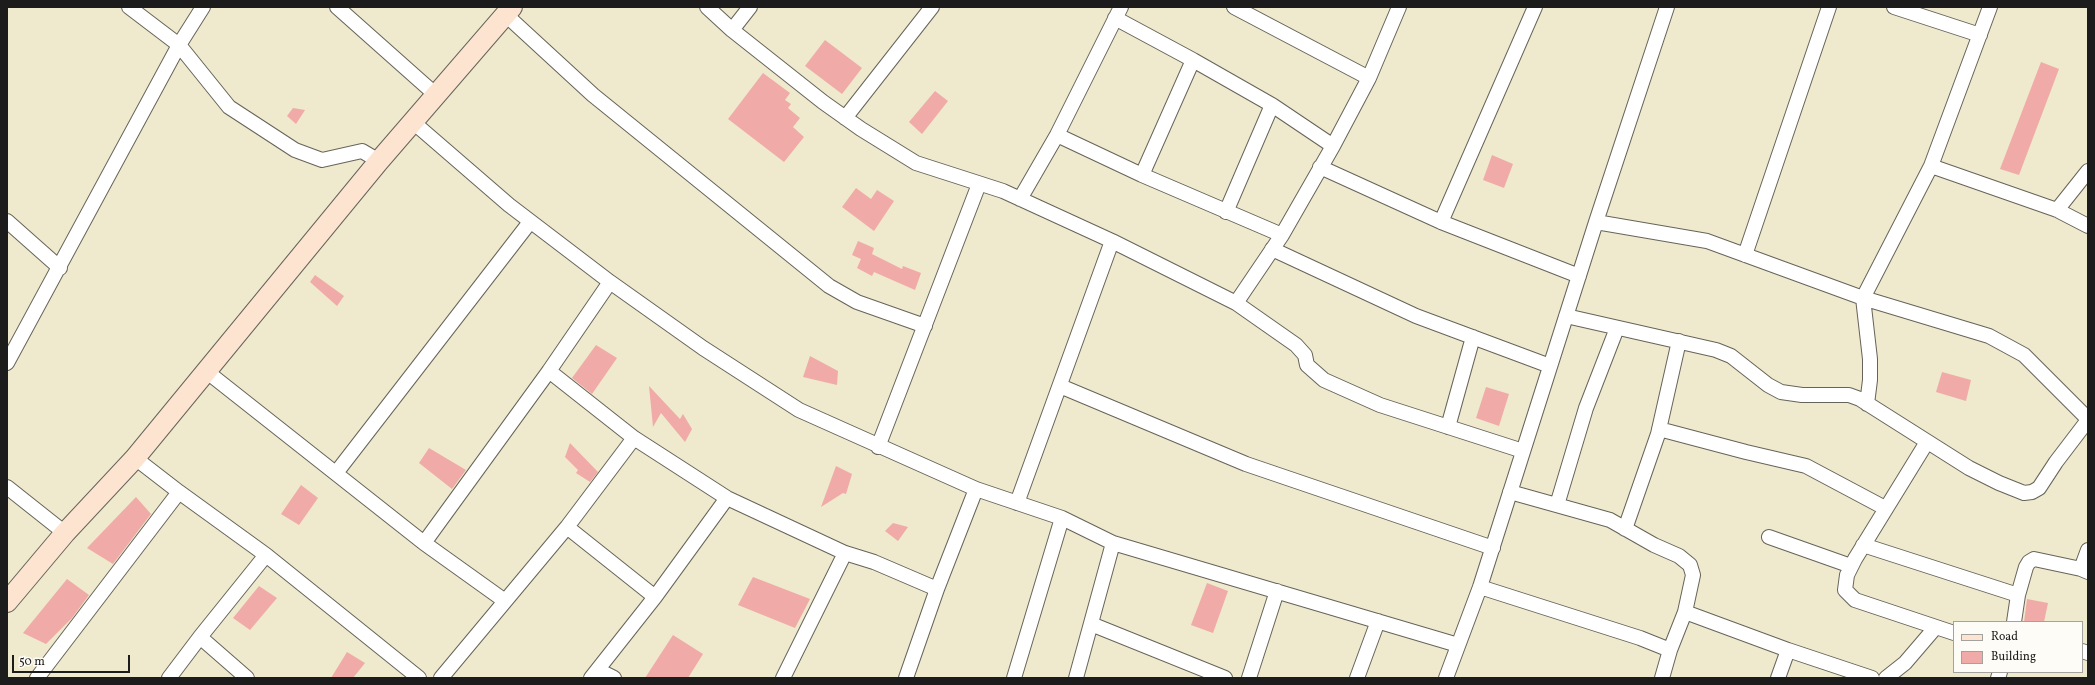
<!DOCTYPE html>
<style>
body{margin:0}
#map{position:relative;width:2095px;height:685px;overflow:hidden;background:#efe9cd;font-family:Vollkorn,serif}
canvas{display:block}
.frame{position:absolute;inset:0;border:8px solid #1c1c1c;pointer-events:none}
.legend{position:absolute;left:1953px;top:621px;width:130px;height:52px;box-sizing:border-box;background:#fdfcf7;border:1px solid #a3a29f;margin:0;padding:5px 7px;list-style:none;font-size:12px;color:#1c1c1c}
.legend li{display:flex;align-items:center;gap:8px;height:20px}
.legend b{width:20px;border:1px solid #a3a29f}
.scale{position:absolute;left:12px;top:655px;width:118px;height:18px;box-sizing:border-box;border:2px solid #1c1c1c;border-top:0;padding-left:5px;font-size:12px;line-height:14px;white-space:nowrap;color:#1c1c1c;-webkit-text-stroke:3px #fdfcf7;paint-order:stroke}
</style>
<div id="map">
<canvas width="2095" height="685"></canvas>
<div class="frame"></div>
<ul class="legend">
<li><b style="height:5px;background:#fde4d0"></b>Road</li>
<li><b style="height:11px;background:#f0aba8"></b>Building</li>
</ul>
<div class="scale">50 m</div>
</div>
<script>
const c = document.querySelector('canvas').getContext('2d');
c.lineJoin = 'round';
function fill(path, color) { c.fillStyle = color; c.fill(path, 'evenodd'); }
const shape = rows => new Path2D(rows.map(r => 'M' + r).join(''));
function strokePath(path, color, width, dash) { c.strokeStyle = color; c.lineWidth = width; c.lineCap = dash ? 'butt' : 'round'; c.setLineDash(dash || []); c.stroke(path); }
fill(shape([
 [825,40,862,68,842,94,805,66],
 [2041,62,2059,69,2019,175,2000,169],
 [763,73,790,93,785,100,791,104,788,108,800,118,793,127,804,137,784,162,728,119],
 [935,91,948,101,922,134,909,122],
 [293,108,305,110,296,124,287,116],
 [1492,155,1513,164,1504,188,1483,180],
 [856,188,871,199,877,190,894,201,874,231,842,207],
 [858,241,874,248,872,254,902,269,903,266,921,273,915,290,874,272,872,276,857,268,861,259,852,255],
 [315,275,344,296,337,306,310,282],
 [596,345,617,358,592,394,572,378],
 [810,356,838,371,837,385,803,377],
 [1942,372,1971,380,1966,401,1936,392],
 [649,386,680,419,683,414,692,429,685,442,661,413,653,427],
 [1486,387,1509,394,1499,426,1476,418],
 [570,443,598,472,590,482,576,473,578,470,565,457],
 [429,448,466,470,452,489,419,463],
 [836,466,852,474,846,494,843,493,821,507],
 [301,485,318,498,299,525,281,514],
 [136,497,151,514,113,564,87,548],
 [893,523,908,527,898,541,885,531],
 [753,577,810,599,795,628,738,605],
 [67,579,89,595,72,618,46,644,23,633],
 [1207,583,1228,591,1213,633,1191,625],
 [259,586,277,598,250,630,233,618],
 [2027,599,2048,603,2044,622,2024,622],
 [673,635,703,654,688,678,645,678],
 [347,652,365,663,353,678,331,678]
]), '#f0aba8');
const street = shape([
 [129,7,179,45,229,107,295,150,322,160,362,151,379,161],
 [337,7,436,95],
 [707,7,732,30,823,102,861,129,916,163,1003,191,1112,241,1236,303,1296,345,1305,355,1307,365,1324,380,1380,405,1523,451],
 [1234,7,1369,78],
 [1894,7,1980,35],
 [506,15,593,95,829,286,857,302,925,326],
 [1115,18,1193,60,1272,105,1333,146],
 [732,30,750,7],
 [845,118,932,7],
 [413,122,509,205,610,282,703,348,799,410,976,489,1062,518,1113,543,1458,645],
 [1057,135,1142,175,1282,235],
 [1931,166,2057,210,2088,226],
 [1320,167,1441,222,1579,276],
 [1142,175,1193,60],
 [1020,199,1057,135,1121,7],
 [2057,210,2088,171],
 [1226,212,1272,105],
 [7,221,60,268],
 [1441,222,1535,7],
 [1596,222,1707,241,1863,298,1989,336,2024,355,2088,419],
 [1272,249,1416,316,1550,366],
 [1745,255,1829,7],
 [1236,303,1282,235,1333,146,1369,78,1399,7],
 [1566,316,1716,350,1731,356,1768,385,1781,392,1802,395,1849,395,1860,399,1969,468,1999,483,2024,493,2032,492,2039,488,2056,462,2088,420],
 [7,363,179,45,203,7],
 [206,371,424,543,505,601],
 [549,371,634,438,727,498,845,553,874,562,937,589],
 [1060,386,1246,464,1493,548],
 [1867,404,1870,380,1870,359,1863,298,1931,166,1990,7],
 [1448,427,1473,337],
 [1659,429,1746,452,1806,466,1885,508],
 [1927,442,1855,559,1847,575,1845,590,1855,600,1954,633],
 [878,447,979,184],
 [135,458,179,492,266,555,419,678],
 [336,473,530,222],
 [7,487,65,533],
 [1510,492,1610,520,1654,545,1679,556,1690,565,1693,575,1685,612,1670,650,1662,678],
 [1017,503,1112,241],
 [1557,505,1586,408,1617,328],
 [567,527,655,597],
 [1625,529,1658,434,1679,341],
 [1769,537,1851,566],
 [424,543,549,371,610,282],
 [1863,545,2018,595],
 [2081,569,2088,550],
 [1480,587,1640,638,1670,650],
 [1685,612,1788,650,1872,678],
 [2014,622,2018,595,2026,567,2029,562,2034,559,2081,569,2088,572],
 [1091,624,1225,678],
 [200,637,247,678],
 [2082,651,2088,653],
 [598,670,614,678],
 [37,678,179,492],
 [169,678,200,637,266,555],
 [441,678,567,527,634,438],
 [591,678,655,597,727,498],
 [783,678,845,553],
 [906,678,937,589,976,489],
 [1014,678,1062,518],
 [1076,678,1113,543],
 [1249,678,1277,591],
 [1357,678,1378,621],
 [1446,678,1480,587,1596,222,1667,7],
 [1778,678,1788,650],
 [1886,678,1905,663,1935,628],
 [1998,678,2000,672]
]);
const secondary = shape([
 [7,602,65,533,135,458,379,161,512,7]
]);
strokePath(street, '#66645a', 16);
strokePath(secondary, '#66645a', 22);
strokePath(street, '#fff', 14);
strokePath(secondary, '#fde4d0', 20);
</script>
